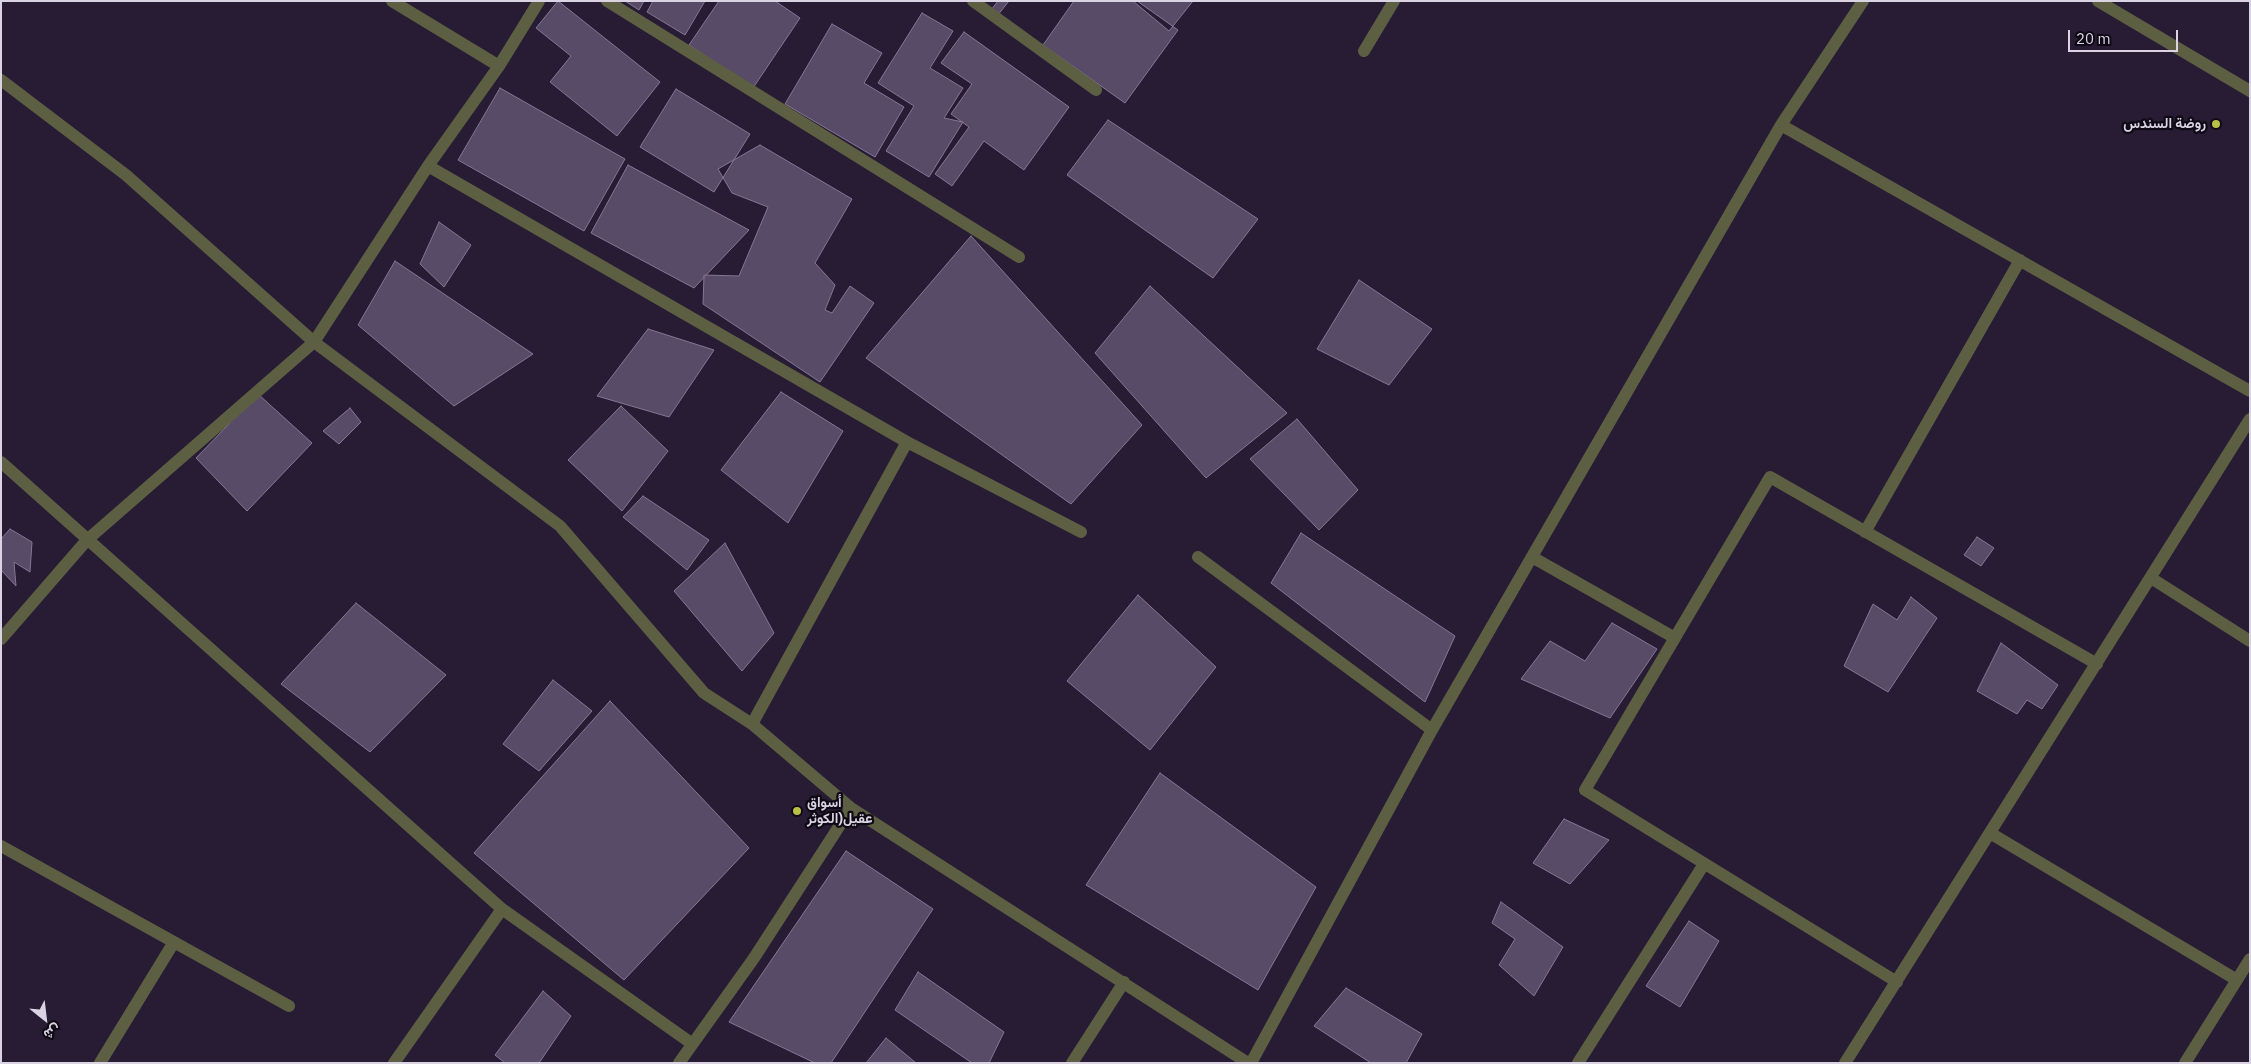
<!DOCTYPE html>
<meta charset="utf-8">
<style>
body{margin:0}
#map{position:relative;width:2251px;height:1064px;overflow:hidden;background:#281c35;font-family:"IBM Plex Sans",Vazirmatn,sans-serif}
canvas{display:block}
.frame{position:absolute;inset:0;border:2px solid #dad3e4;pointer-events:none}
.north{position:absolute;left:20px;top:994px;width:50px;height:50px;-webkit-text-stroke:4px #0e0914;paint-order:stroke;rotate:151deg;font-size:14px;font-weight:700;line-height:20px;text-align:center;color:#dad3e4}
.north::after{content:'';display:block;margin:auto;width:18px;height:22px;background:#dad3e4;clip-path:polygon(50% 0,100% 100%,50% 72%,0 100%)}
.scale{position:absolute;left:2068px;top:30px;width:110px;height:22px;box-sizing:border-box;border:2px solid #dad3e4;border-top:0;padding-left:6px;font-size:15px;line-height:18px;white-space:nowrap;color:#dad3e4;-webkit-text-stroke:4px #0e0914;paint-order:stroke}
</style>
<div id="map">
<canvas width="2251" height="1064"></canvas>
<div class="frame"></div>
<div class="north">ش</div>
<div class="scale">20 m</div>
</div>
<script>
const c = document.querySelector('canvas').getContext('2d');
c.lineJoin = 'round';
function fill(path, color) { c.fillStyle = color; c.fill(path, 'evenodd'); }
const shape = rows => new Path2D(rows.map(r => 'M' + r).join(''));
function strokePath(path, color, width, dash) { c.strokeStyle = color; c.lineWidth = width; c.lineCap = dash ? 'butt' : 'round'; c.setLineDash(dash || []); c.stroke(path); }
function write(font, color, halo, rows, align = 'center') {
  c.font = font + ' "IBM Plex Sans",Vazirmatn,sans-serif'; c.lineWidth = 4.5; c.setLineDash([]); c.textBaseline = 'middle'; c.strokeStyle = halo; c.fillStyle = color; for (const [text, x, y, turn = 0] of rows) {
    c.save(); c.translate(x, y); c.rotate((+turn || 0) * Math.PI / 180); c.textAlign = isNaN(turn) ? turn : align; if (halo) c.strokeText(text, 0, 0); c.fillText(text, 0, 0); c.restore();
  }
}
const building = shape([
 [558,1,660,82,617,136,550,82,571,56,536,28,558,1],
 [625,1,644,1,639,10,625,1],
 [653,1,705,1,685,35,647,12,653,1],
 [719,1,775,1,800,18,753,88,689,45,719,1],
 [998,1,1009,1,997,16,991,10,998,1],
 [1074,1,1137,1,1178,30,1125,103,1043,45,1074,1],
 [1133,1,1193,1,1169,31,1133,1],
 [922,13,953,31,930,68,963,88,944,118,963,122,929,177,886,151,914,106,878,83,922,13],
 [832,24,882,53,864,83,904,107,875,157,785,104,832,24],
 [964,32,1069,107,1024,170,984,141,952,186,935,174,969,127,951,114,972,84,941,63,964,32],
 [500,88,625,159,584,231,458,160,500,88],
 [676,89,750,134,714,192,640,147,676,89],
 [1108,120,1258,219,1213,278,1067,175,1108,120],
 [760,145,852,199,815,263,835,285,825,310,832,313,850,286,874,303,820,382,703,304,704,275,739,276,768,207,732,193,718,169,760,145],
 [628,165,749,230,694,288,591,233,628,165],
 [439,222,471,245,444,287,420,264,439,222],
 [971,236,1142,425,1071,504,866,358,971,236],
 [395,261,533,354,454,406,358,325,395,261],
 [1359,280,1432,329,1389,385,1317,349,1359,280],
 [1150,286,1287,413,1206,478,1095,353,1150,286],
 [648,329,714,350,669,417,597,396,648,329],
 [781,392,843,431,788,523,721,470,781,392],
 [258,394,312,443,247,511,196,458,258,394],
 [621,406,668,451,622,511,568,460,621,406],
 [350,408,361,422,339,444,323,431,350,408],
 [1297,419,1358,490,1319,530,1250,459,1297,419],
 [643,496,709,540,687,570,623,517,643,496],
 [10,529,32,542,30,572,14,562,16,586,1,570,1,539,10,529],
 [1301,533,1455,636,1425,702,1271,583,1301,533],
 [1977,537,1994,548,1981,566,1964,555,1977,537],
 [725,543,774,633,742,671,674,591,725,543],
 [1138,595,1216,667,1150,750,1067,681,1138,595],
 [1911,597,1937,618,1888,692,1844,666,1873,604,1897,620,1911,597],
 [356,603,446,675,370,752,281,684,356,603],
 [1612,623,1657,649,1610,718,1521,679,1550,641,1585,661,1612,623],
 [2001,643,2058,685,2042,709,2027,700,2017,714,1977,691,2001,643],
 [553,680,592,711,539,771,503,744,553,680],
 [610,701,749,848,624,980,474,853,610,701],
 [1160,773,1316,887,1258,990,1086,885,1160,773],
 [1564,819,1609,840,1570,884,1533,863,1564,819],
 [846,851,933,909,831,1063,815,1063,729,1022,846,851],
 [1501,902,1563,947,1534,996,1499,965,1515,939,1492,923,1501,902],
 [1689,921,1719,941,1680,1007,1646,986,1689,921],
 [918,972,1004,1032,989,1063,972,1063,895,1010,918,972],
 [1346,988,1422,1034,1406,1063,1371,1063,1314,1026,1346,988],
 [543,991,571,1016,539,1063,505,1063,495,1055,543,991],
 [886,1038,916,1063,866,1063,886,1038]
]);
fill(building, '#584b68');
strokePath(building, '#857796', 1);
strokePath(shape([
 [392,1,499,66],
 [607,1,1019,257],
 [973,1,1096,90],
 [2098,1,2250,91],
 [1364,51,1394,1],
 [1,80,126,175,314,342,560,526,704,693,752,724,851,808,1248,1063],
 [1781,125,2250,391],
 [428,166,907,442,1081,532],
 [1,462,502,909,691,1043],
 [1865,532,2020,260],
 [1198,557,1432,730],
 [1532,557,1675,638],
 [2151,578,2250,641],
 [1,639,87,540,314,342,428,166,499,66,539,1],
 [752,724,907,442],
 [1990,833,2237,980],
 [1,846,289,1006],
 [1897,982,1585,790,1770,477,2097,664],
 [100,1063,174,942],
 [394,1063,502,909],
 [679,1063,754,958,851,808],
 [1072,1063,1124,982],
 [1251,1063,1432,730,1781,125,1863,1],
 [1578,1063,1704,864],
 [1845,1063,2250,419],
 [2185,1063,2250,959]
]), '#5c5f42', 12);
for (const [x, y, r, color] of [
 [2216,124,5,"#bac046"],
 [797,811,5,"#bac046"]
]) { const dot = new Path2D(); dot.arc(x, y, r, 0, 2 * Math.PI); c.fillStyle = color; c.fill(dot); strokePath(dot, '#0e0914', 2); }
write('bold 14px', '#dad3e4', '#0e0914', [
 ["روضة السندس",2206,124],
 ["أسواق",807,803,"left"],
 ["عقيل(الكوثر",807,819,"left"]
], 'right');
</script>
